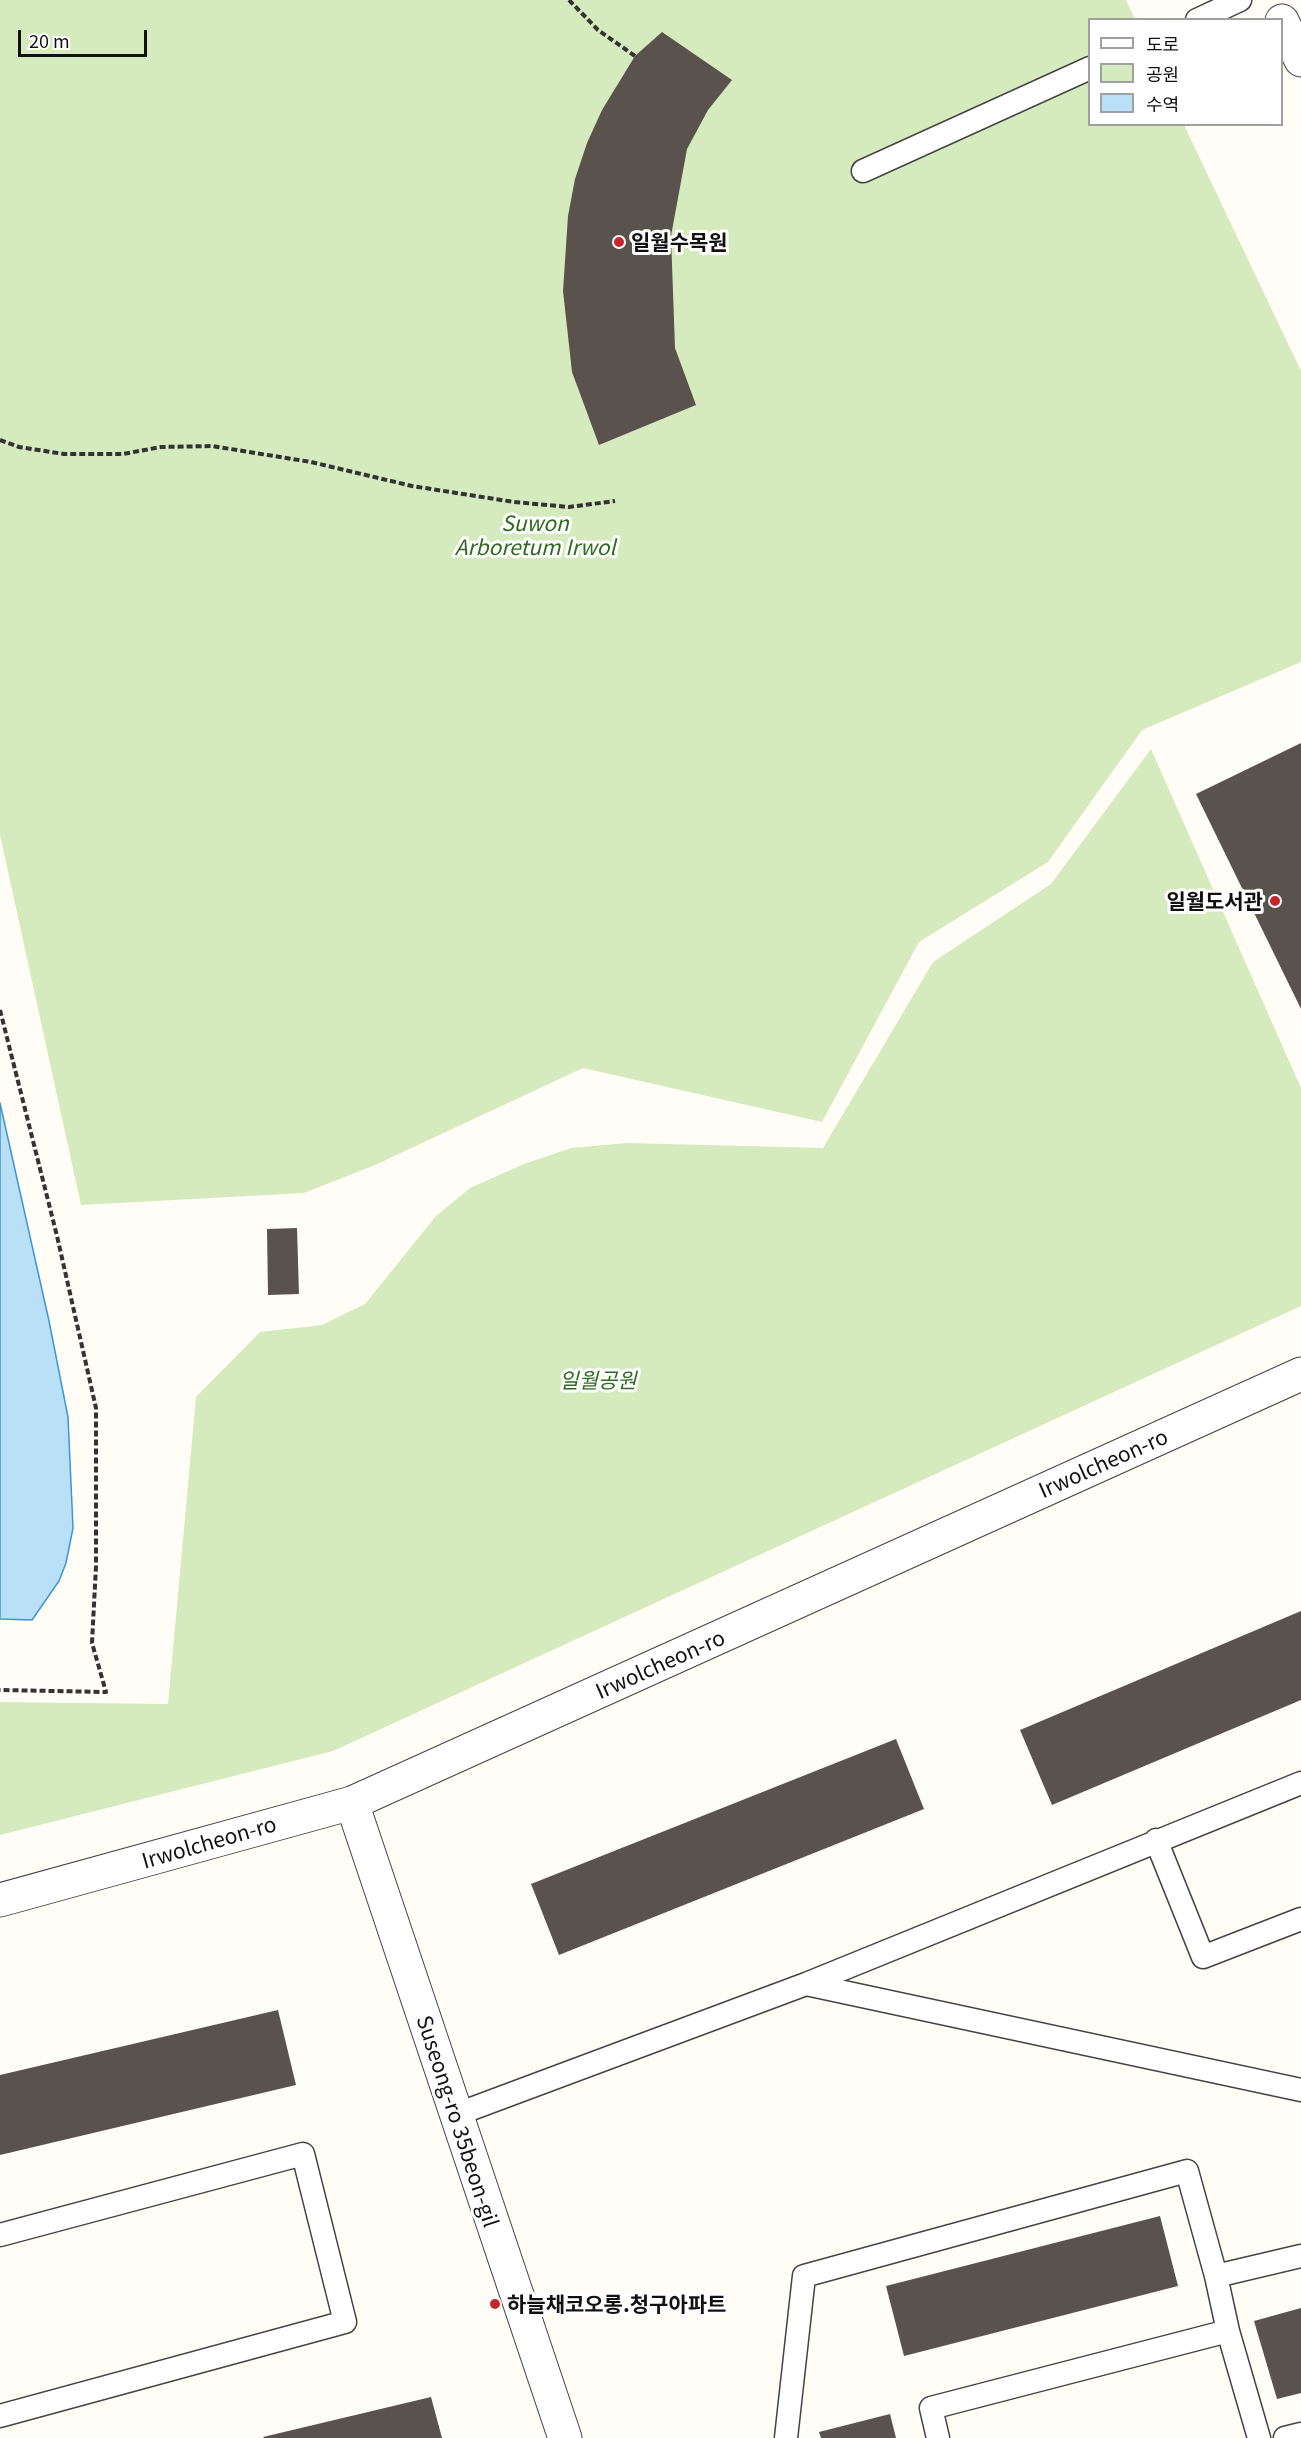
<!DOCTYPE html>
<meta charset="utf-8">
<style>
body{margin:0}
#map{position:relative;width:1301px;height:2438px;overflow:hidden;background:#fffdf5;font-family:Georgia,"Noto Sans KR",serif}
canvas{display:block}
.legend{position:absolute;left:1088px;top:18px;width:195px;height:108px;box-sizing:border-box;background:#fff;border:2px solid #a0a0a0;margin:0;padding:8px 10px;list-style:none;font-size:18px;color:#111}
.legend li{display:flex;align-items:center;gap:12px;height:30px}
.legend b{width:30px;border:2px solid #a0a0a0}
.scale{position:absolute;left:18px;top:30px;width:129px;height:27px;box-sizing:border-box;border:3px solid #111;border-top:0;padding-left:8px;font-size:18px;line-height:21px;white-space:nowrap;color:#111;-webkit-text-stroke:4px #fff;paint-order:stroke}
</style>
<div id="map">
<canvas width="1301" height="2438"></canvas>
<ul class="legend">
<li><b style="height:8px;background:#fff"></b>도로</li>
<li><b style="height:16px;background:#d5ebbd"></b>공원</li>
<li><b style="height:16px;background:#b9e0f7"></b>수역</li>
</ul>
<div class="scale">20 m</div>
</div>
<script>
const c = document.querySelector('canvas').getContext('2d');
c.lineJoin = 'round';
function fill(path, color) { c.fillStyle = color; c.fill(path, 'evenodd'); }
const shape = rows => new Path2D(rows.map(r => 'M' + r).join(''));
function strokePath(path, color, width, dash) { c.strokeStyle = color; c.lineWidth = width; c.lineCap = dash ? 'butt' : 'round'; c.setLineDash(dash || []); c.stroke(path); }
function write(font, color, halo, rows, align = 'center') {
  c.font = font + ' Georgia,"Noto Sans KR",serif'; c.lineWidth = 6; c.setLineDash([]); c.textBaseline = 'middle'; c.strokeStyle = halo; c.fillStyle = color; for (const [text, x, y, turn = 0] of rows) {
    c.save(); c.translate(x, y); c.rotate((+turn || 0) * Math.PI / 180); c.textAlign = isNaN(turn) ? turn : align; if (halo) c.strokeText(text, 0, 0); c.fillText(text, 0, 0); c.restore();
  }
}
fill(shape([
 [0,0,1126,0,1135,19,1090,20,1090,124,1184,125,1301,371,1301,662,1142,730,1048,862,919,942,822,1122,583,1068,375,1165,304,1193,81,1205,0,835],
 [1151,749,1301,1088,1301,1306,333,1751,0,1835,0,1702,168,1704,196,1397,260,1332,322,1325,365,1304,436,1216,470,1188,524,1164,571,1148,627,1143,823,1148,933,962,1051,884]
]), '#d5ebbd');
const water = shape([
 [0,1103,49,1321,68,1417,73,1528,66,1563,59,1581,32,1620,0,1619,0,1103]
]);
fill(water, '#b9e0f7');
strokePath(water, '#3f96cf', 1.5);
fill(shape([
 [662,32,732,80,708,110,687,149,671,236,675,348,696,405,599,445,572,372,563,291,568,216,575,179,587,143,602,110,635,56],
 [1301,743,1301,1009,1196,794],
 [297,1228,299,1294,268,1295,267,1229],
 [1301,1611,1301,1700,1052,1805,1020,1730],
 [896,1739,924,1809,559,1955,531,1884],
 [278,2010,296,2085,0,2155,0,2075],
 [1160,2216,1178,2286,904,2356,886,2286],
 [1301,2308,1301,2393,1277,2399,1254,2321],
 [431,2397,442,2438,264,2438,263,2437],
 [890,2414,896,2438,821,2438,819,2432]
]), '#5a524d');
const service = shape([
 [1197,20,1240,0],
 [863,171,1090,68],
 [1156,1840,1203,1957,1301,1919],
 [806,1984,1301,2090],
 [455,2115,806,1984,1301,1783],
 [0,2235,303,2154,345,2322,0,2416],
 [786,2438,804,2276,1187,2171,1216,2276],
 [938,2438,931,2408,1228,2331],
 [1259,2438,1228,2331,1216,2276,1301,2256],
 [1285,2438,1301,2434]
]);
const minor = shape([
 [352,1803,565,2438]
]);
const tertiary = shape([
 [1282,21,1301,60],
 [0,1900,352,1803,1301,1374]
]);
strokePath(service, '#444', 25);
strokePath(minor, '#444', 35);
strokePath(tertiary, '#444', 35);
strokePath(shape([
 [569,0,598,30,635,56],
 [0,440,19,447,64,454,123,454,161,447,212,446,311,462,412,486,514,502,569,507,615,501],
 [0,1010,57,1236,96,1408,96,1566,92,1643,106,1692,0,1690]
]), '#333', 4, [6, 3]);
strokePath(service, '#fff', 22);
strokePath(minor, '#fff', 33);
strokePath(tertiary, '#fff', 33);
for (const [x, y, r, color] of [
 [619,242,6,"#c4262e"],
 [1275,901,6,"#c4262e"],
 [495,2304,6,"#c4262e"]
]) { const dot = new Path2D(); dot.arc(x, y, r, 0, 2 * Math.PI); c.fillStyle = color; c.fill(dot); strokePath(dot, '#fff', 2); }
write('bold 21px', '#111', '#fff', [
 ["일월수목원",631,242],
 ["일월도서관",1263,901,"right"],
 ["하늘채코오롱.청구아파트",507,2304]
], 'left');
write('italic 21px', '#2f6b1f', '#fff', [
 ["Suwon",535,523],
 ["Arboretum Irwol",535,547],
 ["일월공원",598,1380]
]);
write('21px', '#111', '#fff', [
 ["Irwolcheon-ro",1103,1463,-24],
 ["Irwolcheon-ro",660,1664,-24],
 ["Irwolcheon-ro",209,1842,-16],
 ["Suseong-ro 35beon-gil",458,2121,72]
]);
</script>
